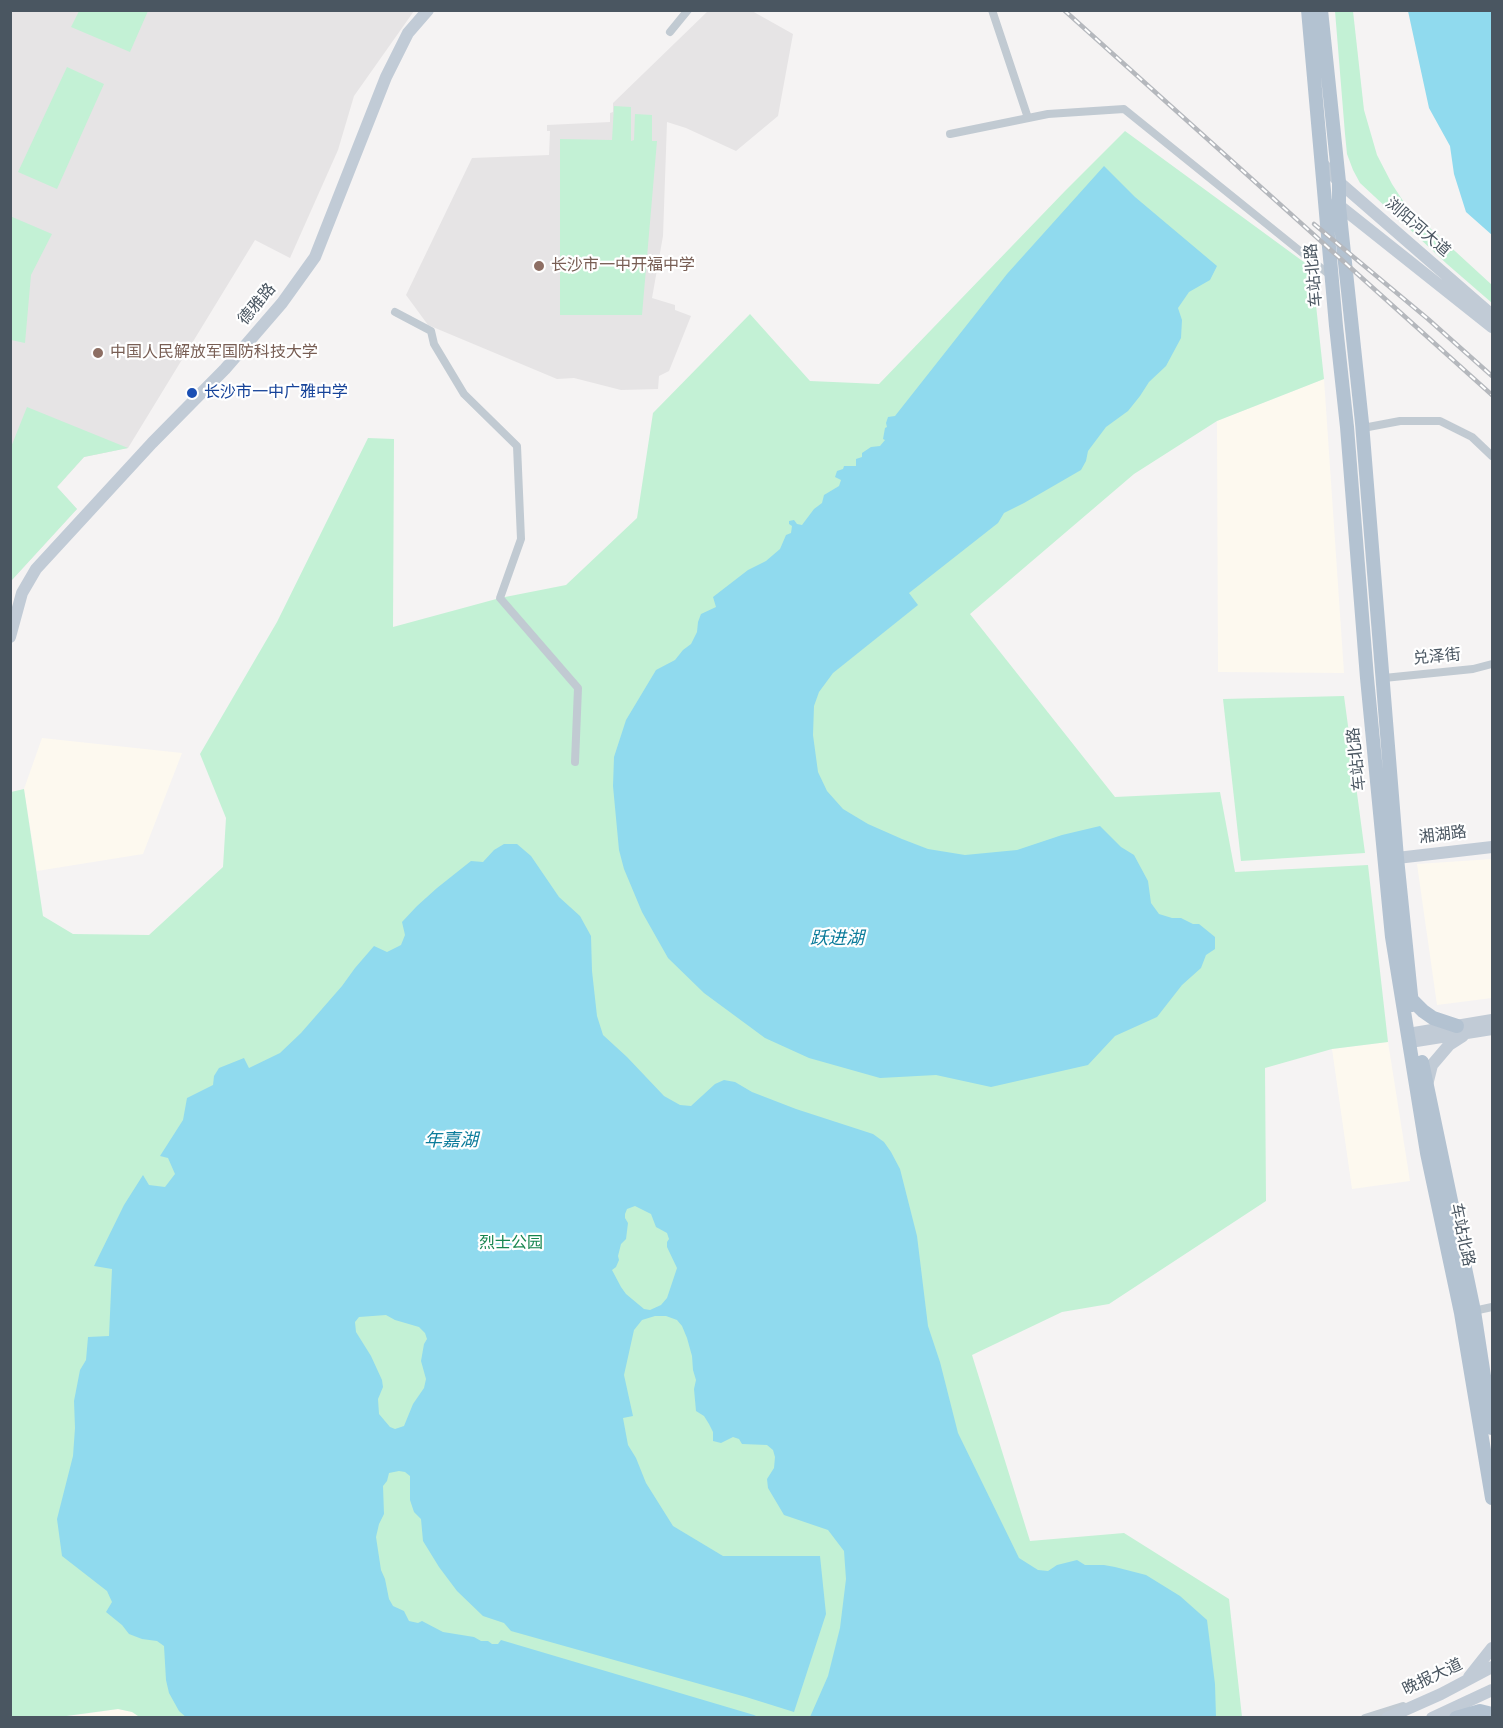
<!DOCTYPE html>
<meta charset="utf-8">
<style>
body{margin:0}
#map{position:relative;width:1503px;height:1728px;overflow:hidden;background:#f5f3f3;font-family:"Source Sans 3",sans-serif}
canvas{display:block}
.frame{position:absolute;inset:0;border:12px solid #4a5661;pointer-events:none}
</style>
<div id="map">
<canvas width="1503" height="1728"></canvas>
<div class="frame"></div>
</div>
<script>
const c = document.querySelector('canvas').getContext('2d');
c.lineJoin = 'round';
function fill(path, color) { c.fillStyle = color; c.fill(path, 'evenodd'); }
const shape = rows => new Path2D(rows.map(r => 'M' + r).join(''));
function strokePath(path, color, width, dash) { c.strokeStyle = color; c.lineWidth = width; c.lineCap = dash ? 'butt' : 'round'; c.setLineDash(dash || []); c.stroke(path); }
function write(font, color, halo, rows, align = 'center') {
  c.font = font + ' "Source Sans 3","Noto Sans SC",sans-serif'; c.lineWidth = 4.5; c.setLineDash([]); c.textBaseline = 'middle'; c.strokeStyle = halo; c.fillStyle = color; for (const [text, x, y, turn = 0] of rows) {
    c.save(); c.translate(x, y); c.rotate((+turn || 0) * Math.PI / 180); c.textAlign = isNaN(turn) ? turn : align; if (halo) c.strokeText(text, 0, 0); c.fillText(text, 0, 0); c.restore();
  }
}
fill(shape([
 [1324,379,1344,673,1218,672,1217,421],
 [42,738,182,753,143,854,37,871,24,789],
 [1492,859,1492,998,1437,1005,1417,864],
 [1388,1042,1410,1181,1352,1189,1332,1049],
 [118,1709,132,1712,141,1717,59,1718]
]), '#fdf9ef');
fill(shape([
 [11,11,414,11,354,96,338,150,290,258,255,240,128,448,84,457,57,487,77,509,11,581],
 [708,11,752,11,793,34,778,116,736,151,686,128,667,122,663,236,652,298,675,305,675,310,691,316,669,371,659,376,658,389,621,390,574,378,557,379,428,325,406,295,472,158,549,155,550,131,547,131,547,125,610,122,610,113,613,112,613,103]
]), '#e6e4e5');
fill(shape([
 [79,11,79,10,148,11,130,52,71,27],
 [1335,11,1353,11,1364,110,1377,155,1392,184,1407,207,1492,285,1492,303,1447,264,1360,183,1353,170,1347,154,1345,134],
 [67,67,104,84,57,189,18,172],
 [614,106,631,107,631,141,634,140,635,114,652,115,652,141,657,141,642,315,560,315,560,139,612,140],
 [1125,131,1312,268,1324,379,1217,421,1134,474,970,614,1115,797,1220,792,1235,872,1368,865,1388,1042,1332,1049,1265,1068,1266,1201,1109,1304,1062,1312,972,1355,1030,1541,1124,1533,1229,1599,1242,1717,141,1718,132,1712,118,1709,59,1717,11,1717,11,792,24,789,43,916,73,934,149,935,223,867,226,818,200,754,277,622,368,438,394,439,393,627,500,598,566,585,637,518,653,413,750,314,810,381,879,384,1065,191],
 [10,216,52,234,31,275,25,343,11,340],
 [27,407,128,448,84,457,57,487,77,509,11,581,11,447],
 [1344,696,1365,853,1241,861,1223,699]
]), '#c3f1d5');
fill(shape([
 [1408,11,1492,11,1492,235,1466,212,1454,174,1450,146,1429,108],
 [1104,166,1135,197,1217,266,1210,280,1189,292,1178,308,1182,320,1181,338,1166,366,1149,382,1140,396,1128,411,1106,427,1088,451,1086,461,1081,470,1024,503,1004,513,998,523,909,593,918,605,833,673,819,692,814,706,813,735,818,772,827,791,843,809,868,824,902,839,928,849,965,855,1017,850,1062,835,1100,826,1121,847,1134,855,1148,881,1151,903,1159,914,1172,918,1181,918,1193,924,1199,924,1215,937,1215,949,1206,955,1201,968,1182,985,1157,1017,1115,1036,1088,1065,991,1087,936,1075,880,1078,809,1058,765,1038,704,993,668,958,642,912,624,869,619,850,613,786,614,757,626,720,656,670,675,660,683,650,691,644,697,632,698,622,701,614,716,607,713,597,748,570,766,561,780,549,786,535,791,533,792,526,789,524,789,521,794,520,797,524,802,525,814,509,822,503,824,495,839,486,841,480,835,477,837,471,843,469,844,466,856,466,856,459,862,457,862,453,871,447,880,446,885,440,883,439,885,428,887,427,886,423,888,417,895,416,1007,274],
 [504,844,517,844,531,856,559,897,580,916,591,936,592,971,597,1016,603,1035,627,1057,664,1096,680,1105,691,1106,715,1084,724,1080,735,1082,752,1092,796,1109,873,1134,884,1142,891,1152,900,1169,917,1236,928,1326,940,1362,958,1433,1019,1558,1038,1570,1048,1571,1057,1565,1077,1560,1085,1565,1104,1565,1115,1567,1146,1575,1180,1596,1207,1620,1215,1684,1216,1717,810,1717,828,1676,840,1628,846,1579,844,1551,828,1530,784,1515,768,1488,767,1479,774,1468,775,1457,773,1450,767,1445,742,1444,739,1439,733,1437,721,1443,713,1441,713,1432,709,1424,704,1416,696,1411,694,1389,696,1380,693,1370,692,1356,687,1338,682,1326,677,1320,666,1316,655,1316,642,1320,634,1330,624,1375,633,1416,623,1418,628,1445,636,1458,646,1483,673,1526,723,1556,820,1556,826,1614,794,1712,746,1697,511,1631,504,1623,483,1616,457,1591,439,1567,423,1541,421,1519,414,1512,410,1500,410,1476,405,1472,399,1471,389,1473,387,1481,383,1486,384,1514,379,1524,376,1537,381,1570,385,1579,389,1599,393,1606,404,1611,409,1621,418,1623,422,1621,443,1632,474,1637,481,1641,488,1641,492,1644,498,1644,501,1640,754,1715,758,1717,187,1718,179,1711,169,1693,166,1680,164,1646,157,1641,142,1639,129,1634,122,1625,106,1612,112,1602,107,1591,62,1556,57,1519,73,1456,75,1428,74,1401,80,1370,86,1360,88,1337,109,1336,112,1269,94,1266,124,1205,143,1175,149,1185,165,1187,175,1174,168,1158,160,1156,183,1120,187,1098,213,1085,214,1076,219,1068,244,1058,249,1068,280,1053,301,1033,342,986,355,968,374,946,387,952,401,945,405,935,402,922,417,906,437,888,471,861,483,862,494,850],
 [635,1206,651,1214,656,1227,667,1233,669,1239,667,1242,667,1247,677,1268,667,1298,661,1305,650,1310,644,1309,626,1294,621,1287,612,1270,616,1267,619,1260,618,1256,621,1244,626,1239,628,1223,625,1218,625,1214,627,1209],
 [386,1315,395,1320,419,1327,425,1333,427,1339,424,1344,421,1361,426,1379,424,1388,413,1404,404,1426,395,1429,390,1427,379,1414,378,1399,383,1387,382,1380,371,1356,356,1332,355,1322,359,1317]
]), '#90daee');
strokePath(shape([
 [992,10,1028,118],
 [670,32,688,10],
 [950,134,1048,114,1124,109,1331,276],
 [395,312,431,331,434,344,464,394,517,446,521,539,500,598,578,688,575,762],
 [1363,428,1400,421,1440,421,1472,437,1492,456],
 [1384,678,1473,669,1492,664],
 [1469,1312,1492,1307],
 [1365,1718,1403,1706]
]), '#c1cad2', 8);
strokePath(shape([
 [1322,163,1339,182,1492,315],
 [1336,203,1492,327],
 [10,637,22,593,36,569,152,443,225,369,282,303,315,257,386,77,408,33,428,10],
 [1397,858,1492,847],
 [1408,1034,1492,1020],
 [1410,1042,1492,1029],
 [1427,1085,1432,1065,1449,1045,1463,1036],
 [1469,1677,1492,1648],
 [1387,1718,1441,1694,1492,1667],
 [1432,1718,1492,1690]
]), '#c1cbd6', 12);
strokePath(shape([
 [1308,10,1336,326,1347,427,1367,678,1392,937,1427,1153,1461,1313,1492,1498],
 [1321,10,1339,182,1339,206,1362,423,1397,858,1412,1005],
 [1411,999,1423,1011,1433,1018,1457,1026],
 [1422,1062,1474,1311,1492,1428],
 [1456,1718,1480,1711,1492,1714]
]), '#b3c2d1', 14);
const rail = shape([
 [1064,10,1492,395],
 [1314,224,1428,319,1492,376]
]);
strokePath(rail, '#b5b8bd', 4.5);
strokePath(rail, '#fff', 2, [7]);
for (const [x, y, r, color] of [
 [539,266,6,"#8d6e63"],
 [98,353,6,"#8d6e63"],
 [192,393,6,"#1a4fb4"]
]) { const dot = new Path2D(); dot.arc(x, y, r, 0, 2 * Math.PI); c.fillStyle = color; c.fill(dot); strokePath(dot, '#fff', 2); }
write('16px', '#4a5661', '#fff', [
 ["浏阳河大道",1417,228,41],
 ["车站北路",1315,275,-95],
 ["德雅路",258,305,-50],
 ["兑泽街",1437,658,-5],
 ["车站北路",1358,759,-96],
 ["湘湖路",1443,836,-7],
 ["车站北路",1461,1235,78],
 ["晚报大道",1433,1678,-25]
]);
write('16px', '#785e54', '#fff', [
 ["长沙市一中开福中学",551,266],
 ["中国人民解放军国防科技大学",110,353]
], 'left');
write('16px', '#164399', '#fff', [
 ["长沙市一中广雅中学",204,393]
], 'left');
write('16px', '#17864f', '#fff', [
 ["烈士公园",511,1244]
]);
write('italic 18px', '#0c7c9b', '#fff', [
 ["跃进湖",837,940],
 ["年嘉湖",451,1142]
]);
</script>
